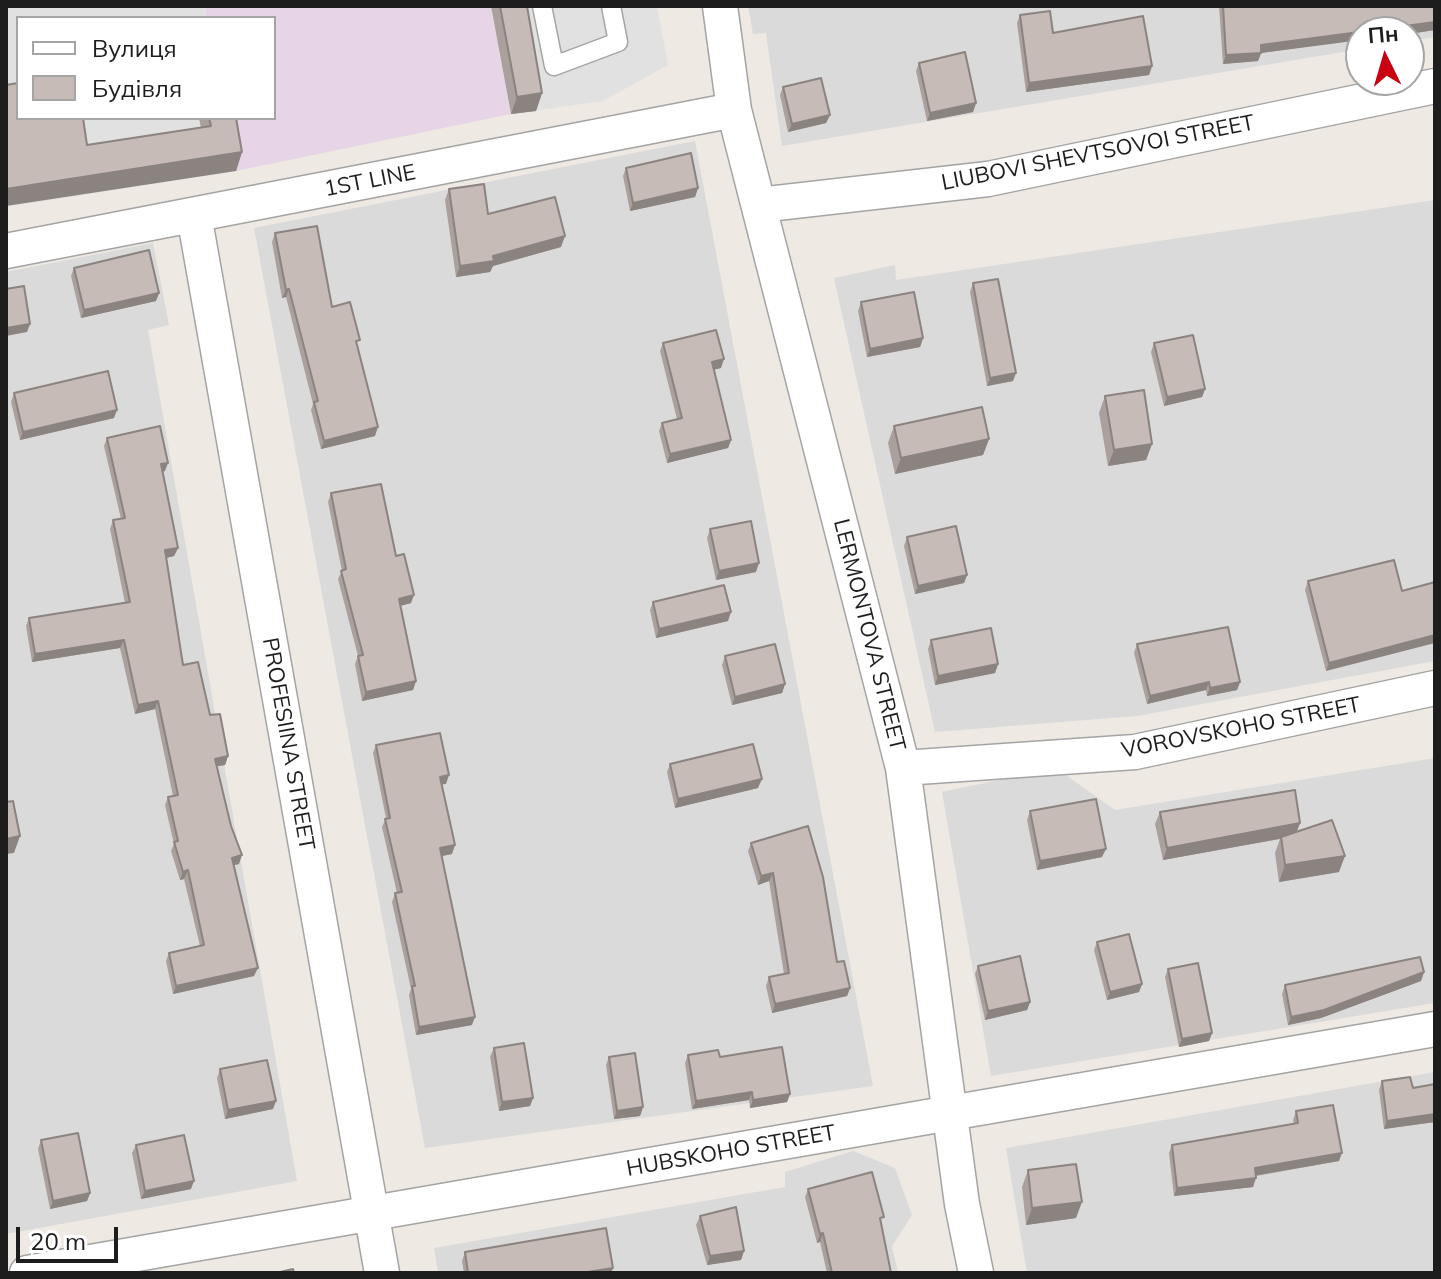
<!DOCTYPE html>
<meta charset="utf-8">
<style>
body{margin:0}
#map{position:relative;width:1441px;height:1279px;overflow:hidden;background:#eee9e2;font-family:Mulish,sans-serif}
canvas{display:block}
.frame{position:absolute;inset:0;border:8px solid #1d1d1d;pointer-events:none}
.legend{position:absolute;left:16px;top:16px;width:260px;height:104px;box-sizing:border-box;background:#fff;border:2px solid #a5a5a5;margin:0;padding:10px 14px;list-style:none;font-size:24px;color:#1d1d1d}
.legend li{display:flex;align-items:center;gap:16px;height:40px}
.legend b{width:40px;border:2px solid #a5a5a5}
.north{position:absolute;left:1345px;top:16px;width:80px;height:80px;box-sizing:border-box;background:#fff;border:2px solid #a5a5a5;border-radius:50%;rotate:355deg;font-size:22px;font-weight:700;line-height:32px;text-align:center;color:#1d1d1d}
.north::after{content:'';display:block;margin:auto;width:28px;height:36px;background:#ca0013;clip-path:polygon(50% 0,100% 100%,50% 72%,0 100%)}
.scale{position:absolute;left:16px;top:1227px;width:102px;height:36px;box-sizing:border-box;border:4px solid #1d1d1d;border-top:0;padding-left:10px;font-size:24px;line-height:28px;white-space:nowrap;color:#1d1d1d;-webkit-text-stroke:6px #fff;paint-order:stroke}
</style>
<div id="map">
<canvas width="1441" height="1279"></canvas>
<div class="frame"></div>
<ul class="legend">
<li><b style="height:10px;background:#fff"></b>Вулиця</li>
<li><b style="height:22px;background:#c6bbb6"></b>Будівля</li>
</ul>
<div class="north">Пн</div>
<div class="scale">20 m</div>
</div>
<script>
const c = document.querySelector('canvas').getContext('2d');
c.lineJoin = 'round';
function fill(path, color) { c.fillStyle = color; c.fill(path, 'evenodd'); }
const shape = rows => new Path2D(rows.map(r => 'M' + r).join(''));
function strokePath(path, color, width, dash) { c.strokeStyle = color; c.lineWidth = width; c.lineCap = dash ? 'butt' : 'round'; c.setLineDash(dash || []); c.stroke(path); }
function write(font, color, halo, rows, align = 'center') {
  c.font = font + ' Mulish,sans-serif'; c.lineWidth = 6; c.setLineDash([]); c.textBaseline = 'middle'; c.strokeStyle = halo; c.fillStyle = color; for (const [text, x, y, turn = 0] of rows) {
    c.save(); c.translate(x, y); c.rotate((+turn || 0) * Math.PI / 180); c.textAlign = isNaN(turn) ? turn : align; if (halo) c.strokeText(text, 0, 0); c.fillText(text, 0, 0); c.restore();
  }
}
fill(shape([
 [748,6,1435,6,1435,37,1409,41,1409,32,1361,32,1361,49,782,146,766,33,753,34],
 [695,141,873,1086,425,1148,254,228],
 [1435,200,1435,661,1137,716,935,732,834,278,895,265,896,280],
 [153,243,169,325,148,330,297,1181,6,1234,6,272],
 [1435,758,1435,1003,991,1076,942,792,1056,768,1115,810],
 [1435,1072,1435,1273,1027,1273,1006,1148],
 [853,1151,895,1168,912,1215,892,1246,898,1273,438,1273,434,1248,785,1187,785,1172]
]), '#dbdada');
fill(shape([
 [205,6,491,6,511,114,236,171,226,118,274,118,274,18,207,18]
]), '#e7d4e6');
fill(shape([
 [6,6,205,6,207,18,18,18,18,118,226,118,236,171,6,207],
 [491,6,657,6,668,65,603,101,511,114]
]), '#e1e1e1');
const lane = shape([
 [542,6,554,66,618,42,611,6]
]);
const street = shape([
 [720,6,734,110,903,768,962,1204,976,1273],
 [759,205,988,179,1435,86],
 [194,215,382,1273],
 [6,251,734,110],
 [903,768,1135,752,1435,688],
 [27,1273,1435,1029]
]);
strokePath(lane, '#a4a4a4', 21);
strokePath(street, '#a4a4a4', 37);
strokePath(lane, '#fff', 18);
strokePath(street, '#fff', 34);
fill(shape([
 [491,6,527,6,542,93,536,111,511,114],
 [1219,6,1435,6,1435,30,1409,34,1409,32,1261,53,1258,61,1223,64],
 [1020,15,1053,33,1152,66,1149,75,1026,92,1017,23],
 [919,63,976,103,973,112,927,121,916,71],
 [783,87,830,115,826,123,788,132,780,95],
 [199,118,236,118,242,152,236,171,87,145,201,128],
 [626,168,698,188,695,197,630,211,623,176],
 [449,189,488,214,561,247,493,266,490,272,456,277,445,200],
 [275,233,332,307,358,346,375,436,321,449,311,410,313,404,286,297,282,298,272,242],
 [74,268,159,293,156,301,81,318,71,276],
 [973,283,1013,381,987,386,970,292],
 [861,302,923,338,920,347,867,357,858,311],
 [663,343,721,368,714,369,731,440,728,448,667,463,659,431,662,423,677,419,660,351],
 [1154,343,1205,389,1202,397,1164,406,1151,352],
 [14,393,114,418,20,440,11,402],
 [1105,396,1152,444,1146,460,1108,466,1099,413],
 [894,426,989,439,983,455,895,474,888,443],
 [107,438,165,471,163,472,178,548,174,556,166,558,183,665,210,715,228,756,225,765,217,766,239,864,234,865,254,976,173,994,166,961,169,953,200,946,184,879,180,880,171,851,174,844,165,805,168,797,173,796,155,709,135,714,120,648,32,662,26,626,29,618,125,603,110,529,113,520,121,519,104,446],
 [331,493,396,556,411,603,400,606,416,681,413,690,362,701,355,664,358,656,338,579,342,571,328,502],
 [710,529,756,572,716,580,707,538],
 [907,537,967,575,964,583,915,594,904,546],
 [1308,581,1402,591,1326,671,1305,590],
 [653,602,728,621,656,638,650,610],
 [931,640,998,664,995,673,935,685,928,649],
 [1137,644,1240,682,1237,690,1207,696,1206,690,1147,704,1134,653],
 [725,656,785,684,782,693,732,705,722,665],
 [376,745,446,784,442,784,452,854,442,856,472,1025,416,1035,409,995,411,989,392,902,395,893,397,893,382,827,386,818,373,753],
 [670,764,758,788,675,808,667,772],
 [1030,811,1102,857,1037,870,1027,820],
 [1160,812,1300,823,1297,831,1339,872,1279,882,1275,853,1280,839,1163,860,1155,824],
 [751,843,837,962,850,988,847,996,772,1013,766,986,769,977,784,974,769,881,758,885,748,851],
 [1097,942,1142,984,1139,992,1107,1000,1094,950],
 [978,966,1030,1002,1027,1010,985,1020,975,974],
 [1168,969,1212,1033,1209,1041,1179,1047,1165,977],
 [1424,972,1421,981,1321,1018,1288,1025,1282,994,1285,985],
 [494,1048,533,1098,530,1106,499,1111,490,1057],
 [688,1055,720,1057,790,1094,787,1102,750,1108,749,1100,692,1109,685,1063],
 [609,1057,643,1107,640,1116,614,1119,606,1065],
 [220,1069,273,1109,225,1119,217,1078],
 [1382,1081,1413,1088,1435,1084,1435,1122,1384,1129,1379,1090],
 [1296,1111,1339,1161,1256,1176,1253,1187,1174,1196,1169,1153,1172,1145,1294,1124,1293,1120],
 [41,1140,90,1193,87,1201,50,1209,38,1149],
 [136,1145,191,1189,141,1199,132,1153],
 [1028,1170,1076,1218,1026,1225,1022,1187],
 [808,1189,881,1225,891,1273,827,1273,820,1242,817,1243,805,1197],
 [700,1216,744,1251,741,1260,707,1265,696,1225],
 [465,1252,613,1268,611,1273,464,1273,462,1261]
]), '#aaa19d');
fill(shape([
 [1435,22,1435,30,1409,34,1409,32,1361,32,1361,40,1261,53,1258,61,1223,64,1226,55,1261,45],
 [1152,66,1149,75,1026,92,1029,83],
 [542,93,536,111,511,114,517,97],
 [976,103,973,112,927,121,930,113],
 [830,115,826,123,788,132,792,124],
 [242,152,236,171,6,206,6,189],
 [698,188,695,197,630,211,633,203],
 [565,236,561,247,493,266,490,272,456,277,460,266],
 [289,289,286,297,282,298,286,290],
 [159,293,156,301,81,318,84,310],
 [30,324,27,332,6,336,6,328],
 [923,338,920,347,867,357,870,349],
 [724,359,721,368,709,371,712,362],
 [1016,373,1013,381,987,386,990,378],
 [1205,389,1202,397,1164,406,1167,397],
 [117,410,114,418,20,440,23,432],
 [378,427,375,436,321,449,324,441],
 [989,439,983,455,895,474,901,458],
 [731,440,728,448,667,463,670,454],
 [1152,444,1146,460,1108,466,1114,450],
 [168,463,165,471,158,473,161,464],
 [178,548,174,556,162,559,165,550],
 [759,563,756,572,716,580,719,571],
 [967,575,964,583,915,594,918,586],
 [414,595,411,603,396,607,399,599],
 [731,612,728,621,656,638,659,629],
 [1435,635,1435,643,1326,671,1329,663],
 [124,640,120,648,32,662,35,654],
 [998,664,995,673,935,685,938,676],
 [416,681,413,690,362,701,366,692],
 [1209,682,1206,690,1147,704,1150,696],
 [1240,682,1237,690,1207,696,1210,688],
 [785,684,782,693,732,705,735,697],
 [158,701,155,709,135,714,138,705],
 [228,756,225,765,212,767,215,759],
 [449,775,446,784,437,785,440,777],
 [762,779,758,788,675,808,678,799],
 [1300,823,1295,836,1163,860,1167,848],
 [20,836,14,853,6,854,6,839],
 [455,845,452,854,437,857,440,848],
 [1106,849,1102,857,1037,870,1040,861],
 [242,855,239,864,229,866,232,858],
 [1345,856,1339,872,1279,882,1285,865],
 [188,870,184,879,180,880,183,872],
 [773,873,769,881,758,885,761,876],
 [258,968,254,976,173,994,176,986],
 [1424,972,1421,981,1321,1018,1288,1025,1291,1017],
 [1142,984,1139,992,1107,1000,1110,992],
 [850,988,847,996,772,1013,775,1004],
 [1030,1002,1027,1010,985,1020,988,1011],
 [475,1017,472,1025,416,1035,419,1027],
 [1212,1033,1209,1041,1179,1047,1182,1039],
 [752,1092,749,1100,692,1109,696,1101],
 [790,1094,787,1102,750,1108,753,1100],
 [533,1098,530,1106,499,1111,502,1102],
 [276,1101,273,1109,225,1119,228,1110],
 [643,1107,640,1116,614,1119,617,1111],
 [1435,1114,1435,1122,1384,1129,1387,1121],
 [1342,1153,1339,1161,1252,1176,1255,1168],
 [1256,1178,1253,1187,1174,1196,1177,1188],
 [194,1181,191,1189,141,1199,145,1191],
 [90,1193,87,1201,50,1209,53,1201],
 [1082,1202,1076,1218,1026,1225,1032,1208],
 [823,1233,820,1242,817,1243,820,1234],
 [744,1251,741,1260,707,1265,710,1256],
 [613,1268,611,1273,581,1273]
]), '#8b837f');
const building = shape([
 [500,6,527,6,542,93,517,97,500,6],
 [1223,6,1435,6,1435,22,1261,45,1261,53,1226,55,1223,6],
 [1050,11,1053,33,1143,16,1152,66,1029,83,1020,15,1050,11],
 [965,52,976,103,930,113,919,63,965,52],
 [821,78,830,115,792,124,783,87,821,78],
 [18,83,18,118,83,118,87,145,211,126,209,118,236,118,242,152,6,189,6,85,18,83],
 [691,153,698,188,633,203,626,168,691,153],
 [484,184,488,214,555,197,565,236,493,256,494,261,460,266,449,189,484,184],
 [317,226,332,307,350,302,360,340,356,341,378,427,324,441,314,402,318,401,289,289,286,290,275,233,317,226],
 [149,250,159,293,84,310,74,268,149,250],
 [998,279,1016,373,990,378,973,283,998,279],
 [24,286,30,324,6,328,6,289,24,286],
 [914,292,923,338,870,349,861,302,914,292],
 [716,330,724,359,712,362,731,440,670,454,662,423,682,418,663,343,716,330],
 [1193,335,1205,389,1167,397,1154,343,1193,335],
 [108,371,117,410,23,432,14,393,108,371],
 [1144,390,1152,444,1114,450,1105,396,1144,390],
 [982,407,989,439,901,458,894,426,982,407],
 [160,426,168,463,161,464,178,548,165,550,183,665,198,662,210,715,220,714,228,756,215,759,231,826,242,855,232,858,258,968,176,986,169,953,204,945,188,870,183,872,174,842,178,841,168,797,178,795,158,701,138,705,124,640,35,654,29,618,130,602,113,520,125,518,107,438,160,426],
 [381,484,396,556,404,554,414,595,399,599,416,681,366,692,358,656,363,655,341,571,346,569,331,493,381,484],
 [751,521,759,563,719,571,710,529,751,521],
 [956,526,967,575,918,586,907,537,956,526],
 [1394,560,1402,591,1435,582,1435,635,1329,663,1308,581,1394,560],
 [724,585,731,612,659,629,653,602,724,585],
 [1228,627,1240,682,1210,688,1209,682,1150,696,1137,644,1228,627],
 [991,628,998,664,938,676,931,640,991,628],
 [775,644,785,684,735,697,725,656,775,644],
 [440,733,449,775,440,777,455,845,440,848,475,1017,419,1027,412,986,415,986,395,893,402,892,385,819,390,818,376,745,440,733],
 [753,744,762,779,678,799,670,764,753,744],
 [1295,790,1300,823,1167,848,1160,812,1295,790],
 [1096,799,1106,849,1040,861,1030,811,1096,799],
 [13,801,20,836,6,839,6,802,13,801],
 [1332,820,1345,856,1285,865,1281,837,1332,820],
 [808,826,823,877,837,962,844,961,850,988,775,1004,769,977,789,973,773,873,761,876,751,843,808,826],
 [1129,934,1142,984,1110,992,1097,942,1129,934],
 [1020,956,1030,1002,988,1011,978,966,1020,956],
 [1420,957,1424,972,1324,1010,1291,1017,1285,985,1420,957],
 [1198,963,1212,1033,1182,1039,1168,969,1198,963],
 [524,1043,533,1098,502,1102,494,1048,524,1043],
 [782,1047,790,1094,753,1100,752,1092,696,1101,688,1055,718,1050,720,1057,782,1047],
 [635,1053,643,1107,617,1111,609,1057,635,1053],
 [267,1060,276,1101,228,1110,220,1069,267,1060],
 [1410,1077,1413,1088,1435,1084,1435,1114,1387,1121,1382,1081,1410,1077],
 [1333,1105,1342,1153,1255,1168,1256,1178,1177,1188,1172,1145,1298,1123,1296,1111,1333,1105],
 [78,1133,90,1193,53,1201,41,1140,78,1133],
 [184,1135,194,1181,145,1191,136,1145,184,1135],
 [1076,1164,1082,1202,1032,1208,1028,1170,1076,1164],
 [872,1172,884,1217,880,1218,891,1273,832,1273,823,1233,820,1234,808,1189,872,1172],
 [736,1207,744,1251,710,1256,700,1216,736,1207],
 [606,1228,613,1268,581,1273,468,1273,465,1252,606,1228],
 [293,1269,294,1273,276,1273,293,1269]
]);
fill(building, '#c6bbb6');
strokePath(building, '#8b837f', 2);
write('22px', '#1d1d1d', '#fff', [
 ["LIUBOVI SHEVTSOVOI STREET",1098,153,-11],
 ["1ST LINE",370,181,-11],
 ["LERMONTOVA STREET",869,635,76],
 ["VOROVSKOHO STREET",1241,728,-11],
 ["PROFESIINA STREET",288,744,80],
 ["HUBSKOHO STREET",731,1151,-10]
]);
</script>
